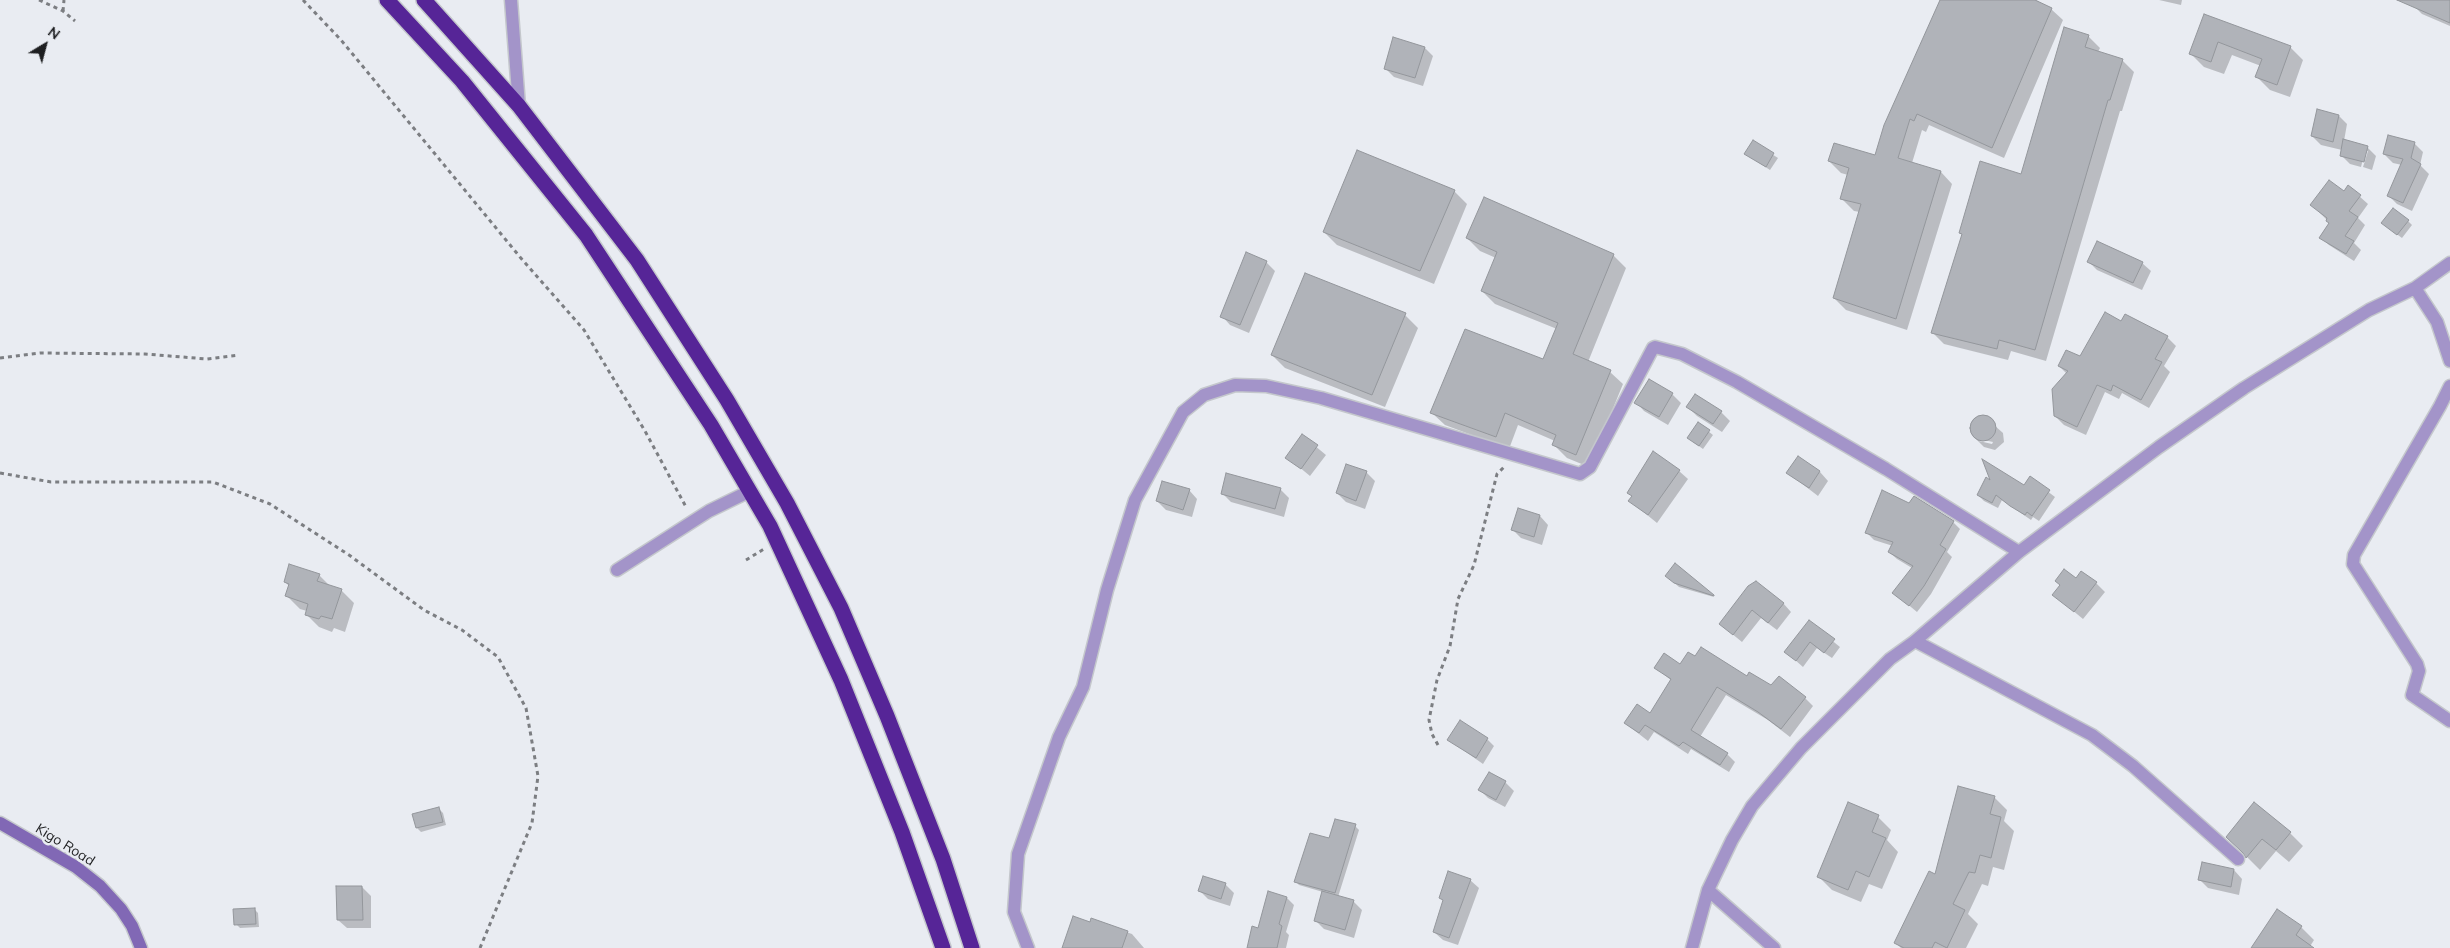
<!DOCTYPE html>
<style>
body{margin:0}
#map{position:relative;width:2450px;height:948px;overflow:hidden;background:#e9ecf2;font-family:Mulish,sans-serif}
canvas{display:block}
.north{position:absolute;left:20px;top:20px;width:50px;height:50px;-webkit-text-stroke:4px #e9ecf2;paint-order:stroke;rotate:37deg;font-size:14px;font-weight:700;line-height:20px;text-align:center;color:#1e1f21}
.north::after{content:'';display:block;margin:auto;width:18px;height:22px;background:#1e1f21;clip-path:polygon(50% 0,100% 100%,50% 72%,0 100%)}
</style>
<div id="map">
<canvas width="2450" height="948"></canvas>
<div class="north">N</div>
</div>
<script>
const c = document.querySelector('canvas').getContext('2d');
c.lineJoin = 'round';
function fill(path, color) { c.fillStyle = color; c.fill(path, 'evenodd'); }
const shape = rows => new Path2D(rows.map(r => 'M' + r).join(''));
function strokePath(path, color, width, dash) { c.strokeStyle = color; c.lineWidth = width; c.lineCap = dash ? 'butt' : 'round'; c.setLineDash(dash || []); c.stroke(path); }
function write(font, color, halo, rows, align = 'center') {
  c.font = font + ' Mulish,sans-serif'; c.lineWidth = 5; c.setLineDash([]); c.textBaseline = 'middle'; c.strokeStyle = halo; c.fillStyle = color; for (const [text, x, y, turn = 0] of rows) {
    c.save(); c.translate(x, y); c.rotate((+turn || 0) * Math.PI / 180); c.textAlign = isNaN(turn) ? turn : align; if (halo) c.strokeText(text, 0, 0); c.fillText(text, 0, 0); c.restore();
  }
}
fill(shape([
 [1942,0,2036,0,2051,9,2063,20,2004,158,1929,125,1926,132,1922,130,1912,163,1941,172,1952,184,1907,330,1846,310,1834,298,1860,212,1854,211,1842,199,1848,175,1841,173,1829,161,1875,157],
 [2159,0,2182,0,2181,5],
 [2418,0,2450,0,2450,26,2422,14,2415,7],
 [2205,15,2290,47,2303,60,2290,97,2270,90,2257,77,2261,66,2232,55,2224,74,2204,67,2191,54],
 [2088,36,2100,48,2098,52,2122,60,2134,72,2122,111,2120,111,2046,361,2011,351,2008,360,1944,344,1932,332,1963,235,1960,233,2022,175],
 [1424,47,1433,56,1423,86,1394,77,1385,68],
 [2318,111,2339,116,2347,124,2344,141,2367,147,2376,156,2372,170,2363,167,2368,151,2365,151,2361,167,2350,164,2341,155,2342,150,2321,145,2312,136],
 [1753,142,1778,158,1770,170,1750,157],
 [2414,143,2423,152,2420,165,2429,174,2412,211,2397,204,2388,195,2402,165,2393,163,2384,154],
 [2349,187,2368,204,2358,218,2365,225,2354,243,2361,250,2354,261,2329,245,2321,238,2330,223,2312,205,2344,193],
 [1454,191,1467,204,1434,284,1337,245,1324,232],
 [2408,221,2412,225,2402,238,2387,227],
 [1467,238,1613,255,1626,268,1588,362,1610,372,1623,384,1589,467,1567,458,1554,445,1555,441,1518,425,1509,449,1445,425,1432,413,1543,360,1557,329,1495,304,1482,291,1496,258,1480,251],
 [1266,262,1275,271,1249,333,1230,325,1222,316],
 [2089,262,2142,263,2151,271,2142,290,2097,270],
 [1384,306,1405,315,1418,328,1385,407,1285,368,1272,355],
 [2122,323,2167,337,2176,346,2164,366,2170,372,2149,408,2122,393,2119,399,2105,392,2086,435,2064,425,2055,416,2067,374,2059,366,2080,358],
 [1649,380,1672,394,1681,403,1668,425,1644,411,1636,402],
 [1688,407,1721,412,1730,421,1722,432,1697,416],
 [1985,417,2003,433,2004,442,1995,450,1984,447,1975,438,1972,430,1975,420],
 [1979,439,1993,442,1992,444,1979,441],
 [1699,424,1713,435,1703,449,1693,442],
 [1302,435,1326,455,1310,476,1287,457],
 [1798,458,1820,472,1828,481,1818,496,1788,473],
 [1679,471,1688,479,1657,523,1630,501,1633,497,1628,492],
 [1366,472,1375,481,1365,509,1346,502,1337,493],
 [2030,478,2055,497,2039,521,2033,517,2031,520,2002,500,1998,508,1984,501,1978,495,1993,484,2024,487],
 [1280,489,1289,498,1284,517,1231,502,1222,493],
 [1189,490,1197,499,1192,517,1166,510,1157,501],
 [1910,505,1953,522,1960,529,1947,552,1952,557,1931,594,1917,612,1894,593,1912,568,1897,559,1889,552,1893,546,1874,540,1866,532],
 [1518,510,1540,516,1548,525,1542,545,1521,538,1512,529],
 [1675,565,1714,597,1679,587,1670,579],
 [319,575,331,587,341,590,354,603,345,632,334,628,332,632,319,627,306,614,307,611,300,609,287,596,289,586,285,582],
 [2076,580,2096,583,2105,592,2083,619,2054,595],
 [1749,587,1783,603,1791,612,1777,630,1761,618,1742,642,1720,624],
 [1809,622,1840,647,1832,658,1817,648,1803,667,1786,652],
 [1680,666,1747,678,1805,698,1813,706,1790,737,1768,720,1726,695,1700,737,1727,754,1735,762,1729,772,1691,749,1688,754,1654,732,1648,741,1625,723,1651,714,1672,681,1656,668],
 [1487,739,1494,746,1483,764,1449,740],
 [1505,782,1514,791,1505,807,1488,798,1480,790],
 [1994,797,2007,810,2004,821,2014,831,2004,870,1993,867,1988,886,1982,884,1968,914,1978,924,1966,948,1901,948,1896,943,1936,876],
 [1849,804,1878,817,1891,830,1887,840,1898,852,1882,889,1869,884,1861,902,1832,890,1819,877],
 [439,809,443,813,446,825,421,832,417,828],
 [1355,826,1359,830,1338,897,1353,901,1362,910,1354,938,1324,929,1315,920,1323,892,1299,885,1295,881,1330,840],
 [2290,833,2303,846,2289,862,2276,851,2260,870,2227,837],
 [2234,870,2242,879,2239,895,2208,888,2200,880],
 [1470,880,1479,888,1458,945,1443,940,1434,932,1444,901,1441,898],
 [1225,884,1234,893,1230,906,1208,899,1200,891],
 [362,887,371,896,371,928,347,928,338,920],
 [1287,898,1294,905,1286,932,1289,935,1286,948,1248,948,1258,929],
 [254,909,258,913,259,927,240,928,236,924],
 [1092,920,1132,934,1144,948,1063,948,1090,923],
 [2301,927,2314,940,2309,948,2253,948]
]), '#0003');
const building = shape([
 [1940,0,2035,0,2052,8,1992,148,1917,114,1914,121,1910,119,1898,158,1941,171,1896,319,1833,298,1861,204,1840,199,1849,168,1828,161,1834,143,1875,155,1884,125,1940,0],
 [2397,0,2450,0,2450,23,2397,0],
 [2204,14,2291,46,2277,85,2255,77,2262,59,2218,42,2211,62,2189,54,2204,14],
 [2064,27,2089,35,2085,47,2123,59,2110,100,2108,100,2035,350,1999,340,1997,349,1931,333,1962,234,1959,233,1980,161,2021,174,2064,27],
 [1393,37,1425,47,1415,78,1384,69,1393,37],
 [2317,109,2339,115,2333,142,2311,136,2317,109],
 [2388,135,2415,142,2411,158,2421,164,2403,203,2387,196,2403,159,2383,154,2388,135],
 [2343,139,2368,146,2364,162,2340,156,2343,139],
 [1753,140,1774,153,1766,167,1744,154,1753,140],
 [1357,150,1455,190,1420,271,1323,232,1357,150],
 [2329,180,2344,191,2348,185,2361,195,2349,211,2358,217,2345,236,2354,241,2346,254,2319,238,2329,223,2326,221,2327,218,2310,205,2329,180],
 [1484,197,1614,254,1573,354,1611,370,1576,455,1552,445,1556,435,1505,413,1496,437,1430,413,1465,329,1543,359,1558,323,1481,291,1497,252,1466,238,1484,197],
 [2393,208,2409,220,2397,235,2381,223,2393,208],
 [2097,241,2143,262,2133,283,2087,262,2097,241],
 [1246,252,1267,261,1240,325,1220,317,1246,252],
 [1305,273,1406,313,1372,395,1271,355,1305,273],
 [2105,312,2121,321,2125,314,2168,336,2155,359,2162,362,2141,400,2113,385,2111,391,2097,385,2077,427,2054,416,2052,389,2068,371,2058,366,2066,350,2080,356,2105,312],
 [1649,379,1673,393,1659,417,1634,403,1649,379],
 [1695,394,1722,411,1713,424,1686,407,1695,394],
 '1970 428a13 13 0 1 1 26 0a13 13 0 1 1-26 0Z',
 [1698,422,1710,430,1699,446,1687,438,1698,422],
 [1302,434,1318,445,1301,469,1285,458,1302,434],
 [1653,451,1680,470,1648,515,1628,501,1632,496,1627,493,1653,451],
 [1798,456,1820,471,1809,488,1786,473,1798,456],
 [1982,459,2024,485,2030,476,2050,490,2032,516,2027,512,2025,515,2010,506,1996,495,1992,503,1977,495,1986,477,1990,480,1982,459],
 [1346,464,1367,471,1356,501,1336,493,1346,464],
 [1226,473,1281,488,1275,509,1221,494,1226,473],
 [1162,481,1190,489,1183,510,1156,501,1162,481],
 [1882,490,1909,503,1914,496,1954,521,1940,545,1946,549,1924,586,1909,606,1892,593,1913,566,1888,552,1893,542,1865,533,1882,490],
 [1518,508,1540,515,1534,537,1511,530,1518,508],
 [1675,563,1714,595,1714,596,1674,583,1665,576,1675,563],
 [289,564,320,574,317,581,342,589,332,619,321,616,319,619,305,615,308,604,285,596,289,584,284,582,289,564],
 [2064,569,2076,578,2081,571,2097,582,2074,612,2052,595,2060,585,2055,581,2064,569],
 [1756,581,1784,603,1768,623,1752,610,1733,635,1719,624,1748,586,1756,581],
 [1809,620,1835,639,1824,653,1810,642,1796,661,1784,652,1809,620],
 [1701,647,1747,676,1749,672,1771,685,1779,676,1806,697,1781,729,1758,712,1717,687,1691,730,1728,753,1720,765,1683,742,1679,746,1645,725,1639,733,1624,723,1637,704,1650,713,1671,679,1654,668,1664,653,1680,664,1688,652,1695,656,1701,647],
 [1460,720,1488,738,1476,758,1447,740,1460,720],
 [1489,772,1506,781,1496,800,1478,790,1489,772],
 [1958,786,1995,796,1990,814,2001,817,1991,858,1980,855,1975,873,1969,872,1953,904,1965,910,1947,948,1935,942,1932,948,1904,948,1894,943,1929,871,1935,874,1958,786],
 [1848,802,1879,815,1872,832,1886,838,1869,877,1856,871,1848,890,1817,877,1848,802],
 [2254,802,2291,832,2276,850,2262,839,2246,858,2243,853,2226,837,2254,802],
 [439,807,443,822,416,828,412,814,439,807],
 [1335,819,1356,824,1335,893,1294,882,1310,833,1329,838,1335,819],
 [2202,862,2234,869,2231,887,2198,880,2202,862],
 [1448,871,1471,879,1449,938,1433,932,1443,900,1439,898,1448,871],
 [1203,876,1226,883,1221,899,1198,891,1203,876],
 [336,886,362,886,363,920,337,920,336,886],
 [1268,891,1287,897,1279,924,1282,926,1277,948,1247,948,1252,926,1258,928,1268,891],
 [1322,891,1354,900,1345,930,1314,921,1322,891],
 [255,908,256,924,234,925,233,909,255,908],
 [2277,909,2302,926,2296,935,2314,948,2251,948,2277,909],
 [1073,916,1090,922,1091,918,1128,931,1122,948,1062,948,1073,916]
]);
fill(building, '#b0b3b9');
strokePath(building, '#93969b', 1);
const street = shape([
 [511,0,519,106],
 [2415,288,2437,322,2450,361],
 [2450,386,2440,406,2354,555,2353,564,2417,664,2419,671,2412,695,2450,721],
 [617,570,709,511,750,491],
 [1915,641,2092,735,2133,766,2238,859],
 [1708,890,1774,948],
 [1028,948,1014,912,1018,854,1059,737,1083,687,1107,590,1135,500,1183,412,1204,395,1235,385,1266,386,1321,398,1580,474,1590,467,1653,348,1655,347,1682,354,1737,382,1886,469,2019,552],
 [1692,948,1708,890,1732,840,1752,806,1801,748,1890,659,1915,641,2019,552,2159,447,2244,388,2369,310,2415,288,2450,263]
]);
const secondary = shape([
 [0,823,76,867,100,886,121,909,132,926,141,948]
]);
const highway = shape([
 [387,0,462,81,586,235,711,425,770,526,841,680,902,832,943,948],
 [424,0,519,106,637,260,727,400,787,503,841,608,887,716,943,859,972,948]
]);
strokePath(street, '#c4c7cc', 15);
strokePath(secondary, '#c4c7cc', 15);
strokePath(highway, '#c4c7cc', 18);
strokePath(shape([
 [39,0,63,11,75,21],
 [303,0,341,40,520,257,584,330,645,431,686,507],
 [63,11,64,0],
 [0,358,40,353,145,354,207,359,239,355],
 [0,473,51,482,213,482,270,504,349,555,424,610,462,630,498,657,526,708,538,776,532,823,480,948],
 [746,560,764,549],
 [1438,745,1432,734,1429,720,1437,680,1450,646,1458,599,1474,565,1497,474,1504,467]
]), '#7c7e82', 3, [4, 4]);
strokePath(street, '#a394c9', 12);
strokePath(secondary, '#8168b5', 12);
strokePath(highway, '#562597', 15);
write('14px', '#1e1f21', '#e9ecf2', [
 ["Kigo Road",65,845,32]
]);
</script>
